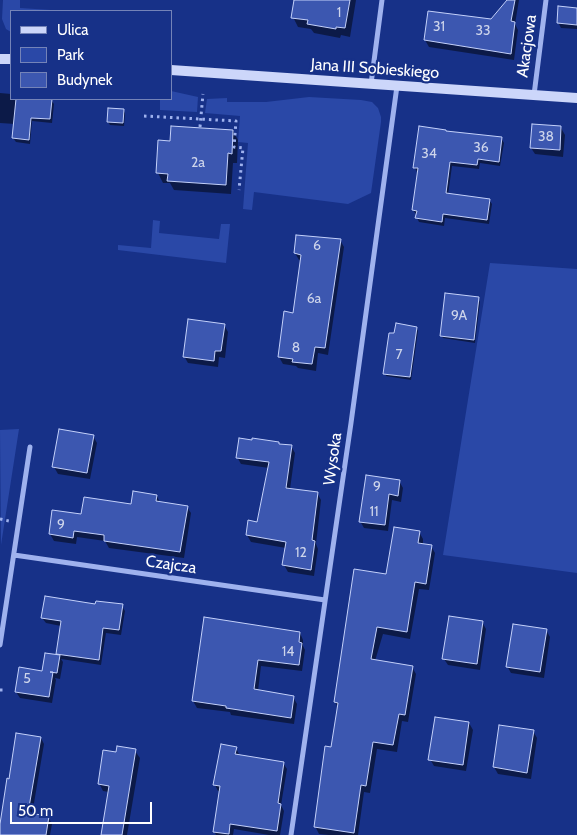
<!DOCTYPE html>
<style>
body{margin:0}
#map{position:relative;width:577px;height:835px;overflow:hidden;background:#173188;font-family:Cabin,sans-serif}
canvas{display:block}
.legend{position:absolute;left:10px;top:10px;width:162px;height:90px;box-sizing:border-box;background:#173188;border:1px solid #7483b8;margin:0;padding:6px 9px;list-style:none;font-size:15px;color:#fff}
.legend li{display:flex;align-items:center;gap:10px;height:25px}
.legend b{width:25px;border:1px solid #7483b8}
.scale{position:absolute;left:10px;top:802px;width:142px;height:22px;box-sizing:border-box;border:2px solid #fff;border-top:0;padding-left:6px;font-size:15px;line-height:18px;white-space:nowrap;color:#fff;-webkit-text-stroke:4px #173188;paint-order:stroke}
</style>
<div id="map">
<canvas width="577" height="835"></canvas>
<ul class="legend">
<li><b style="height:6px;background:#ccd6fa"></b>Ulica</li>
<li><b style="height:14px;background:#2a48a7"></b>Park</li>
<li><b style="height:14px;background:#3c57b0"></b>Budynek</li>
</ul>
<div class="scale">50 m</div>
</div>
<script>
const c = document.querySelector('canvas').getContext('2d');
c.lineJoin = 'round';
function fill(path, color) { c.fillStyle = color; c.fill(path, 'evenodd'); }
const shape = rows => new Path2D(rows.map(r => 'M' + r).join(''));
function strokePath(path, color, width, dash) { c.strokeStyle = color; c.lineWidth = width; c.lineCap = dash ? 'butt' : 'round'; c.setLineDash(dash || []); c.stroke(path); }
function write(font, color, halo, rows, align = 'center') {
  c.font = font + ' Cabin,sans-serif'; c.lineWidth = 4.5; c.setLineDash([]); c.textBaseline = 'middle'; c.strokeStyle = halo; c.fillStyle = color; for (const [text, x, y, turn = 0] of rows) {
    c.save(); c.translate(x, y); c.rotate((+turn || 0) * Math.PI / 180); c.textAlign = isNaN(turn) ? turn : align; if (halo) c.strokeText(text, 0, 0); c.fillText(text, 0, 0); c.restore();
  }
}
fill(shape([
 [3,0,20,0,20,8,66,11,11,11,11,32,6,29,2,19],
 [171,91,198,97,197,112,160,110,160,99,171,99],
 [309,97,361,100,372,102,378,108,381,117,381,122,371,193,348,204,254,192,252,210,243,209,248,143,238,142,240,116,205,113,207,99,227,98,227,102,266,102],
 [153,220,160,221,159,233,219,239,221,224,230,224,226,263,118,250,118,245,151,248],
 [490,263,577,269,577,573,443,555],
 [19,429,1,545,0,430]
]), '#2a48a7');
fill(shape([
 [296,0,356,0,350,37,341,35,340,38,314,33,311,29,298,27,293,17],
 [509,0,519,0,515,24,518,30,514,60,429,47,425,40,492,20],
 [577,9,577,29,561,28,558,22],
 [0,93,11,94,11,99,51,100,54,104,52,123,32,121,30,144,16,142,13,138,15,124,0,123],
 [123,110,125,113,124,126,110,125,108,122],
 [561,128,565,135,563,157,535,154,531,148],
 [233,131,238,140,237,163,233,163,231,194,174,190,170,183,163,183,158,173,160,141,171,142],
 [446,132,501,138,504,143,500,166,480,163,479,169,452,166,448,195,489,200,492,204,489,224,445,218,444,226,419,222,417,218,417,214,416,214,413,210,418,172,417,172,415,168],
 [340,240,344,247,328,355,318,353,316,371,298,368,296,366,283,364,279,357,294,314,302,261,299,260,295,253],
 [478,299,480,302,475,343,443,338,441,335],
 [224,325,228,332,225,358,219,357,218,367,188,363,184,356],
 [416,328,418,331,411,380,386,376,385,373,395,335],
 [93,436,97,443,90,479,58,474,54,467],
 [278,443,280,445,291,446,295,453,290,489,317,493,321,500,316,544,318,549,314,576,288,572,284,565,286,548,251,542,247,535,258,523,269,468,241,464,237,457],
 [399,481,403,488,401,502,392,500,388,531,364,528,360,521],
 [157,496,160,503,187,507,191,513,184,558,109,548,105,541,77,537,76,544,54,541,50,534,82,516,132,506],
 [419,532,423,539,423,545,431,546,435,553,429,590,419,589,410,639,383,634,375,661,412,667,416,674,408,722,402,721,397,752,377,749,370,793,364,792,358,835,329,835,319,834,315,826,332,749,338,708,335,702,387,575],
 [97,605,122,606,125,611,121,635,106,633,101,665,61,659,63,662,60,679,55,678,56,680,52,703,20,698,16,692,43,672,59,656,57,654,61,626,46,623,42,618],
 [482,622,486,629,480,670,448,665,444,659],
 [546,630,550,637,544,678,511,673,507,666],
 [300,633,303,640,303,646,305,650,302,671,261,666,258,691,293,697,297,704,294,724,231,715,230,712,197,708,193,701],
 [469,723,473,730,466,771,434,766,430,759],
 [533,731,537,738,531,779,498,774,494,767],
 [41,738,44,744,32,815,48,817,52,824,50,835,0,835,0,832],
 [236,748,239,754,239,756,283,763,287,769,281,805,284,811,280,835,269,835,234,829,233,835,216,835,214,831,220,791,218,791,215,785],
 [135,751,140,758,127,835,102,835,109,792,103,791,99,783,117,754]
]), '#0007');
const building = shape([
 [294,0,350,0,345,28,336,27,336,29,307,24,308,20,291,18,294,0],
 [507,0,515,0,511,21,515,22,511,54,424,40,428,11,491,19,507,0],
 [558,6,577,8,577,25,557,23,558,6],
 [16,99,52,99,50,119,31,118,29,140,12,138,16,99],
 [108,108,124,109,123,123,107,122,108,108],
 [532,124,561,126,560,150,530,148,532,124],
 [171,126,233,130,232,154,228,153,226,185,167,181,168,174,156,173,158,140,170,141,171,126],
 [419,126,446,130,446,131,502,137,499,162,478,159,477,165,450,162,446,193,490,199,487,220,443,214,442,222,415,218,417,211,412,210,418,168,413,168,419,126],
 [296,235,341,239,325,348,315,347,312,364,292,362,293,359,278,357,284,311,293,313,301,255,294,253,296,235],
 [445,293,479,297,474,340,440,336,445,293],
 [188,319,225,324,221,351,215,351,214,361,183,357,188,319],
 [396,323,417,327,410,377,383,374,389,333,394,333,396,323],
 [59,429,94,435,87,473,52,467,59,429],
 [239,438,252,440,252,438,279,442,279,444,292,445,286,488,318,492,312,540,315,541,311,570,282,565,286,542,246,535,248,520,257,522,269,462,236,458,239,438],
 [366,475,400,480,398,496,389,494,385,525,359,522,366,475],
 [133,491,157,495,156,501,188,506,180,552,104,541,104,535,74,531,73,538,49,534,52,510,81,514,84,497,131,504,133,491],
 [394,527,420,531,418,543,432,545,426,584,415,582,407,632,377,627,371,659,413,666,405,715,399,714,393,745,373,742,366,786,361,785,354,833,314,827,325,746,331,747,338,703,334,702,354,569,386,574,394,527],
 [45,596,95,604,96,601,123,604,119,630,103,628,99,660,56,654,61,621,41,618,45,596],
 [449,616,483,621,477,664,442,659,449,616],
 [204,617,300,632,299,642,302,643,299,665,258,660,254,689,294,696,291,718,226,708,226,706,192,701,204,617],
 [513,624,547,629,540,672,506,667,513,624],
 [45,653,60,655,57,673,50,672,53,672,49,697,15,692,19,667,42,671,45,653],
 [435,717,469,722,463,765,428,760,435,717],
 [499,725,534,730,527,773,493,767,499,725],
 [16,733,41,737,28,813,49,816,46,835,0,835,0,824,7,778,9,779,16,733],
 [221,744,237,747,235,754,284,762,278,803,281,804,277,831,230,824,229,834,213,832,220,786,213,785,221,744],
 [117,746,136,749,122,835,101,835,109,786,98,784,103,750,116,752,117,746]
]);
fill(building, '#3c57b0');
strokePath(building, '#c4d1fa', 1);
strokePath(shape([
 [144,116,236,121,234,147,243,148,239,190],
 [200,127,203,94],
 [0,519,9,521],
 [0,690,3,690]
]), '#9fb2ee', 3, [2.5, 4]);
strokePath(shape([
 [371,84,382,0],
 [534,95,546,0],
 [14,555,325,600],
 [0,645,30,447],
 [291,835,351,423,397,86]
]), '#9fb2ee', 5);
strokePath(shape([
 [0,59,11,59],
 [171,70,577,98]
]), '#ccd6fa', 10);
write('14px', '#ced5eb', null, [
 ["1",339,13],
 ["31",439,27],
 ["33",483,31],
 ["38",546,137],
 ["36",481,148],
 ["34",429,154],
 ["2a",198,163],
 ["6",317,246],
 ["6a",314,299],
 ["9A",459,316],
 ["8",296,348],
 ["7",399,355],
 ["9",377,487],
 ["11",374,512],
 ["9",61,525],
 ["12",301,553],
 ["14",288,652],
 ["5",27,679]
]);
write('16px', '#fff', '#173188', [
 ["Akacjowa",527,46,-82],
 ["Jana III Sobieskiego",375,69,4],
 ["Wysoka",333,459,-82],
 ["Czajcza",171,565,8]
]);
</script>
